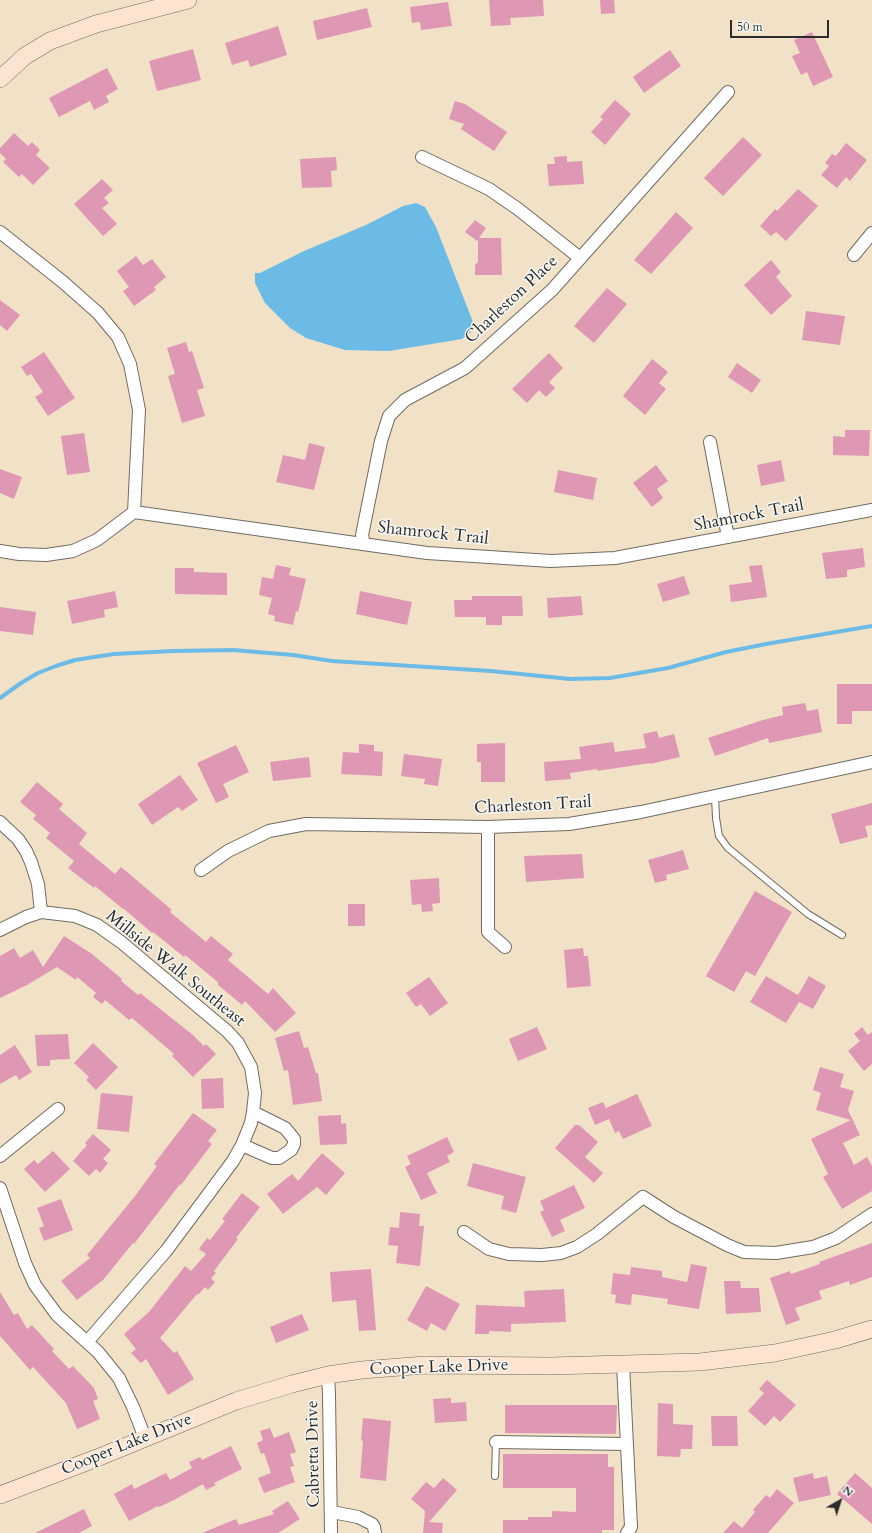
<!DOCTYPE html>
<style>
body{margin:0}
#map{position:relative;width:872px;height:1533px;overflow:hidden;background:#f1e2c7;font-family:Cardo,serif}
canvas{display:block}
.north{position:absolute;left:820px;top:1481px;width:40px;height:40px;-webkit-text-stroke:3px #f6f6f2;paint-order:stroke;rotate:39deg;font-size:11px;font-weight:700;line-height:16px;text-align:center;color:#2b2b2b}
.north::after{content:'';display:block;margin:auto;width:14px;height:18px;background:#2b2b2b;clip-path:polygon(50% 0,100% 100%,50% 72%,0 100%)}
.scale{position:absolute;left:730px;top:20px;width:99px;height:18px;box-sizing:border-box;border:2px solid #2b2b2b;border-top:0;padding-left:5px;font-size:12px;line-height:14px;white-space:nowrap;color:#2b2b2b;-webkit-text-stroke:3px #f6f6f2;paint-order:stroke}
</style>
<div id="map">
<canvas width="872" height="1533"></canvas>
<div class="north">N</div>
<div class="scale">50 m</div>
</div>
<script>
const c = document.querySelector('canvas').getContext('2d');
c.lineJoin = 'round';
function fill(path, color) { c.fillStyle = color; c.fill(path, 'evenodd'); }
const shape = rows => new Path2D(rows.map(r => 'M' + r).join(''));
function strokePath(path, color, width, dash) { c.strokeStyle = color; c.lineWidth = width; c.lineCap = dash ? 'butt' : 'round'; c.setLineDash(dash || []); c.stroke(path); }
function write(font, color, halo, rows, align = 'center') {
  c.font = font + ' Cardo,serif'; c.lineWidth = 3; c.setLineDash([]); c.textBaseline = 'middle'; c.strokeStyle = halo; c.fillStyle = color; for (const [text, x, y, turn = 0] of rows) {
    c.save(); c.translate(x, y); c.rotate((+turn || 0) * Math.PI / 180); c.textAlign = isNaN(turn) ? turn : align; if (halo) c.strokeText(text, 0, 0); c.fillText(text, 0, 0); c.restore();
  }
}
fill(shape([
 [416,203,425,207,436,227,473,322,471,332,462,339,389,351,345,350,306,338,290,328,265,303,255,283,255,273,260,273,304,251,366,225,403,206]
]), '#6bbbe6');
strokePath(shape([
 [0,698,21,683,38,673,56,666,75,660,114,654,173,651,233,650,293,655,332,661,491,671,570,679,610,678,668,668,726,652,766,644,872,626]
]), '#6bbbe6', 4);
fill(shape([
 [489,0,543,0,544,16,510,18,511,25,491,26],
 [600,0,614,0,615,13,601,14],
 [448,2,452,26,421,30,420,22,412,23,410,7],
 [367,8,372,27,317,40,313,21],
 [278,26,287,55,250,67,248,60,232,65,225,43],
 [812,32,833,77,813,86,807,72,801,75,792,56,800,53,794,40],
 [193,49,201,80,157,91,149,61],
 [670,50,681,66,644,93,633,77],
 [107,68,118,89,106,96,109,102,94,110,90,101,59,117,49,98],
 [615,100,631,114,605,145,591,132,603,119,600,117],
 [455,101,465,104,507,132,494,151,461,129,464,124,449,119],
 [14,133,28,146,32,142,40,150,36,155,50,168,33,185,22,174,19,177,3,162,6,159,0,153,0,148],
 [743,137,762,155,723,196,704,178],
 [846,143,867,160,850,181,846,177,837,188,821,175,829,166,825,163,832,154,836,156],
 [567,156,567,162,582,161,584,184,549,186,547,164,555,164,554,157],
 [336,157,337,170,331,171,332,187,302,188,300,159],
 [102,179,113,190,104,198,109,203,102,208,117,224,103,236,74,204],
 [798,189,818,206,786,241,776,232,771,236,760,226,775,209,777,211],
 [676,212,693,228,651,274,634,260],
 [475,220,486,228,479,238,501,238,502,275,475,275,475,265,478,262,478,240,477,241,465,232],
 [136,256,143,265,152,259,166,277,154,287,156,290,134,306,123,291,129,287,117,271],
 [771,260,781,272,776,277,792,296,771,315,744,285],
 [607,288,627,304,594,343,574,326],
 [0,300,20,315,7,331,0,325],
 [806,311,845,316,840,345,802,340],
 [186,342,189,352,192,351,204,388,197,390,205,416,182,423,168,376,175,374,167,348],
 [44,352,75,398,48,416,35,397,43,392,31,374,27,376,21,367],
 [549,353,563,368,549,382,555,388,546,397,539,390,527,403,512,389],
 [652,359,668,372,659,383,666,389,645,415,623,396],
 [737,363,761,380,752,393,728,377],
 [845,430,870,430,869,456,833,455,833,436,845,437],
 [84,433,90,472,67,475,61,436],
 [309,443,325,447,314,490,276,482,283,455,305,460],
 [781,460,785,481,761,486,757,465],
 [656,465,668,481,657,489,663,498,652,507,633,483],
 [0,469,22,477,14,499,0,493],
 [558,470,597,478,593,500,554,492],
 [863,548,865,567,847,570,847,577,826,579,822,553],
 [276,565,291,568,289,575,306,579,298,612,296,611,293,625,274,621,275,616,268,614,272,598,259,595,262,577,273,579],
 [762,565,767,597,731,602,729,585,752,582,749,566],
 [175,568,194,568,194,572,227,573,227,595,175,594],
 [684,576,690,594,663,602,657,584],
 [115,591,118,607,104,610,105,617,72,624,67,601],
 [360,591,412,602,407,625,356,614],
 [472,596,522,596,523,616,502,616,502,625,486,625,486,617,455,617,454,600,472,600],
 [581,596,583,615,548,618,547,598],
 [0,607,36,612,33,635,0,631],
 [837,684,872,684,872,711,852,711,852,724,837,724],
 [805,703,807,711,818,709,822,732,769,743,768,738,715,756,708,738,763,720,783,715,782,707],
 [657,731,659,738,674,734,680,757,650,764,650,763,597,771,597,769,570,773,571,779,545,781,544,762,581,759,579,747,613,742,615,752,646,748,643,734],
 [505,743,505,782,481,782,481,762,477,762,477,744],
 [359,744,374,745,374,751,383,752,382,776,341,774,343,752,359,753],
 [236,745,249,772,223,784,229,797,216,803,197,763],
 [404,754,442,759,438,786,424,784,425,779,401,776],
 [309,757,311,777,273,781,270,762],
 [180,775,198,800,182,811,178,807,152,825,138,804],
 [37,782,63,804,59,809,87,833,79,844,115,874,121,867,172,910,170,912,206,942,211,936,233,954,228,960,268,994,273,988,296,1013,275,1032,245,1001,242,1005,217,984,219,983,185,955,184,957,153,932,152,933,123,908,123,909,95,886,94,888,68,868,74,861,46,838,50,833,33,819,36,815,20,802],
 [872,803,872,825,865,826,868,837,840,844,831,814],
 [683,850,689,869,666,875,667,880,655,883,648,860],
 [582,854,584,878,526,882,524,856],
 [439,878,440,903,432,904,433,911,422,912,421,904,412,905,410,880],
 [755,891,792,912,755,976,746,971,734,992,706,976],
 [348,904,365,904,365,926,348,926],
 [64,936,92,954,122,979,121,981,138,995,140,993,193,1035,204,1046,206,1044,216,1054,193,1077,172,1056,174,1054,132,1018,129,1020,105,1000,102,1004,93,997,96,993,77,977,76,980,57,967,27,985,0,998,0,956,14,948,20,958,33,950,43,967],
 [583,948,584,956,588,956,591,986,567,988,564,950],
 [766,976,798,995,809,976,826,986,813,1009,799,1002,786,1023,750,1002],
 [429,977,448,1003,430,1016,421,1004,416,1007,406,993],
 [537,1027,547,1049,518,1061,509,1039],
 [862,1027,868,1035,872,1032,872,1064,864,1071,848,1051,860,1041,854,1034],
 [299,1031,304,1048,308,1047,316,1073,318,1073,322,1101,293,1105,288,1070,284,1071,275,1038],
 [68,1034,70,1059,50,1060,50,1066,37,1066,35,1035],
 [93,1043,118,1067,96,1090,86,1080,89,1077,74,1063],
 [15,1045,32,1072,19,1080,16,1075,0,1084,0,1055],
 [820,1067,844,1074,840,1087,854,1091,848,1110,860,1135,843,1143,854,1165,867,1157,872,1166,872,1191,842,1209,823,1177,828,1174,811,1139,851,1120,816,1110,821,1093,813,1090],
 [223,1078,224,1108,202,1109,201,1079],
 [101,1093,133,1096,129,1132,97,1129],
 [637,1094,652,1126,623,1139,619,1131,615,1133,609,1119,595,1125,588,1108,603,1102,606,1108],
 [193,1113,217,1130,208,1141,212,1144,181,1185,180,1184,134,1244,133,1243,103,1280,77,1300,61,1281,90,1258,87,1255,135,1196,157,1166,154,1164],
 [341,1115,341,1124,346,1123,347,1144,320,1145,318,1116],
 [575,1125,579,1125,598,1142,585,1157,603,1173,594,1183,555,1148],
 [93,1134,111,1150,103,1159,108,1163,100,1173,96,1169,89,1176,73,1161,87,1145,85,1143],
 [447,1137,454,1152,447,1156,450,1162,427,1173,437,1193,421,1200,405,1167,411,1164,407,1156],
 [53,1151,70,1169,45,1192,24,1169,34,1160,38,1164],
 [322,1153,345,1173,326,1195,317,1187,283,1214,267,1194,292,1174,298,1181],
 [473,1163,526,1177,516,1213,501,1209,504,1196,467,1186],
 [574,1185,585,1208,560,1220,565,1231,552,1237,540,1212,544,1210,540,1201],
 [242,1193,260,1207,236,1238,238,1239,214,1271,216,1273,211,1278,215,1282,208,1290,205,1287,198,1295,197,1294,160,1338,174,1353,177,1351,194,1379,168,1395,146,1359,141,1363,131,1353,136,1349,124,1334,149,1312,185,1266,191,1271,206,1254,199,1249,207,1238,210,1240,225,1221,222,1219],
 [61,1199,73,1230,44,1241,39,1228,44,1226,37,1208],
 [400,1212,420,1214,419,1226,424,1226,420,1266,396,1263,398,1246,388,1245,390,1227,399,1228],
 [872,1243,872,1277,850,1285,849,1281,819,1291,822,1299,795,1308,800,1320,786,1325,770,1278,790,1271,791,1274,820,1264,819,1262],
 [691,1264,707,1267,699,1309,667,1304,668,1299,632,1294,631,1305,615,1303,616,1295,611,1294,613,1273,630,1275,631,1267,662,1271,662,1277,687,1282],
 [371,1269,376,1330,359,1331,356,1300,332,1302,330,1272],
 [724,1281,740,1281,741,1288,759,1288,761,1312,726,1314],
 [426,1286,460,1304,445,1331,431,1323,427,1331,407,1320],
 [564,1289,566,1322,511,1324,511,1332,489,1331,489,1334,475,1334,476,1305,525,1307,524,1291],
 [0,1292,14,1315,18,1313,27,1329,32,1325,54,1349,52,1351,69,1369,73,1366,94,1388,98,1399,93,1401,100,1419,77,1429,66,1403,33,1367,30,1370,0,1336],
 [302,1314,309,1330,276,1343,270,1327],
 [767,1380,796,1405,780,1422,774,1416,765,1426,748,1411,764,1393,759,1389],
 [451,1398,451,1403,466,1402,467,1421,435,1423,433,1399],
 [658,1403,673,1404,673,1424,693,1425,692,1449,681,1449,680,1457,657,1456],
 [505,1405,617,1405,616,1434,505,1433],
 [711,1416,737,1416,738,1446,712,1446],
 [363,1418,391,1421,386,1481,360,1478,363,1441,361,1440],
 [270,1428,274,1438,289,1432,296,1452,290,1454,294,1466,290,1467,295,1482,264,1493,258,1478,271,1473,264,1453,261,1454,257,1443,263,1440,260,1431],
 [231,1446,242,1469,214,1483,216,1485,206,1490,203,1484,174,1500,159,1507,158,1506,129,1521,114,1494,132,1484,134,1489,166,1473,170,1480,192,1468,189,1462,200,1457,202,1460],
 [503,1454,608,1454,608,1467,614,1467,614,1530,602,1530,602,1533,503,1533,503,1520,528,1520,528,1517,552,1517,552,1511,576,1512,576,1488,503,1488],
 [813,1473,814,1479,827,1476,831,1495,799,1502,793,1478],
 [855,1473,872,1488,872,1524,837,1494],
 [443,1478,457,1490,429,1522,443,1523,442,1533,423,1533,425,1511,411,1499,426,1482,434,1488],
 [777,1489,794,1503,768,1533,723,1533,734,1521,742,1528,755,1512,753,1510,766,1495,770,1498],
 [288,1501,300,1519,278,1533,202,1533,236,1519,239,1525,274,1514,272,1511],
 [84,1509,92,1526,79,1533,35,1533]
]), '#de98b4');
const lane = shape([
 [715,796,716,818,719,836,728,848,808,914,842,935],
 [495,1476,496,1442]
]);
const street = shape([
 [422,157,489,189,518,209,580,258],
 [0,232,63,282,98,313,118,337,130,364,139,410,134,512],
 [854,255,872,233],
 [710,442,728,537],
 [364,544,362,535,381,441,389,416,405,400,465,368,552,290,728,92],
 [0,551,19,554,46,555,73,551,97,540,134,512,427,553,551,561,615,558,872,510],
 [0,822,18,839,26,851,31,862,38,884,41,912],
 [488,827,488,932,505,947],
 [201,870,228,851,269,831,306,824,488,827,569,824,641,812,872,762],
 [0,930,26,917,41,912,75,916,97,925,121,942,227,1031,238,1043,251,1067,255,1093,253,1112,251,1123,242,1145,233,1161,166,1251,87,1342],
 [242,1145,272,1158,279,1158,291,1150,294,1144,294,1139,285,1128,253,1112],
 [0,1156,58,1109],
 [0,1188,25,1263,35,1285,57,1315,98,1352,119,1378,133,1407,145,1438],
 [464,1232,489,1249,509,1254,542,1255,561,1253,577,1247,597,1234,643,1197,674,1217,727,1245,744,1252,776,1253,813,1247,836,1238,872,1214],
 [623,1364,631,1527,627,1533],
 [328,1375,329,1394,331,1533],
 [496,1442,627,1444],
 [332,1512,358,1517,372,1524,374,1527,375,1533]
]);
const secondary = shape([
 [0,79,25,56,50,41,96,24,188,0],
 [0,1495,97,1458,236,1401,292,1384,328,1375,362,1370,425,1365,550,1366,700,1362,775,1353,835,1340,872,1329]
]);
strokePath(lane, '#706b62', 8);
strokePath(street, '#706b62', 14);
strokePath(secondary, '#706b62', 18);
strokePath(lane, '#fff', 6);
strokePath(street, '#fff', 12);
strokePath(secondary, '#fde4d0', 17);
write('17px', '#2b2b2b', '#f6f6f2', [
 ["Charleston Place",512,300,-43],
 ["Shamrock Trail",749,516,-11],
 ["Shamrock Trail",433,534,6],
 ["Charleston Trail",533,806,-3],
 ["Millside Walk Southeast",175,969,39],
 ["Cooper Lake Drive",439,1368,-2],
 ["Cooper Lake Drive",127,1445,-22],
 ["Cabretta Drive",314,1454,-91]
]);
</script>
